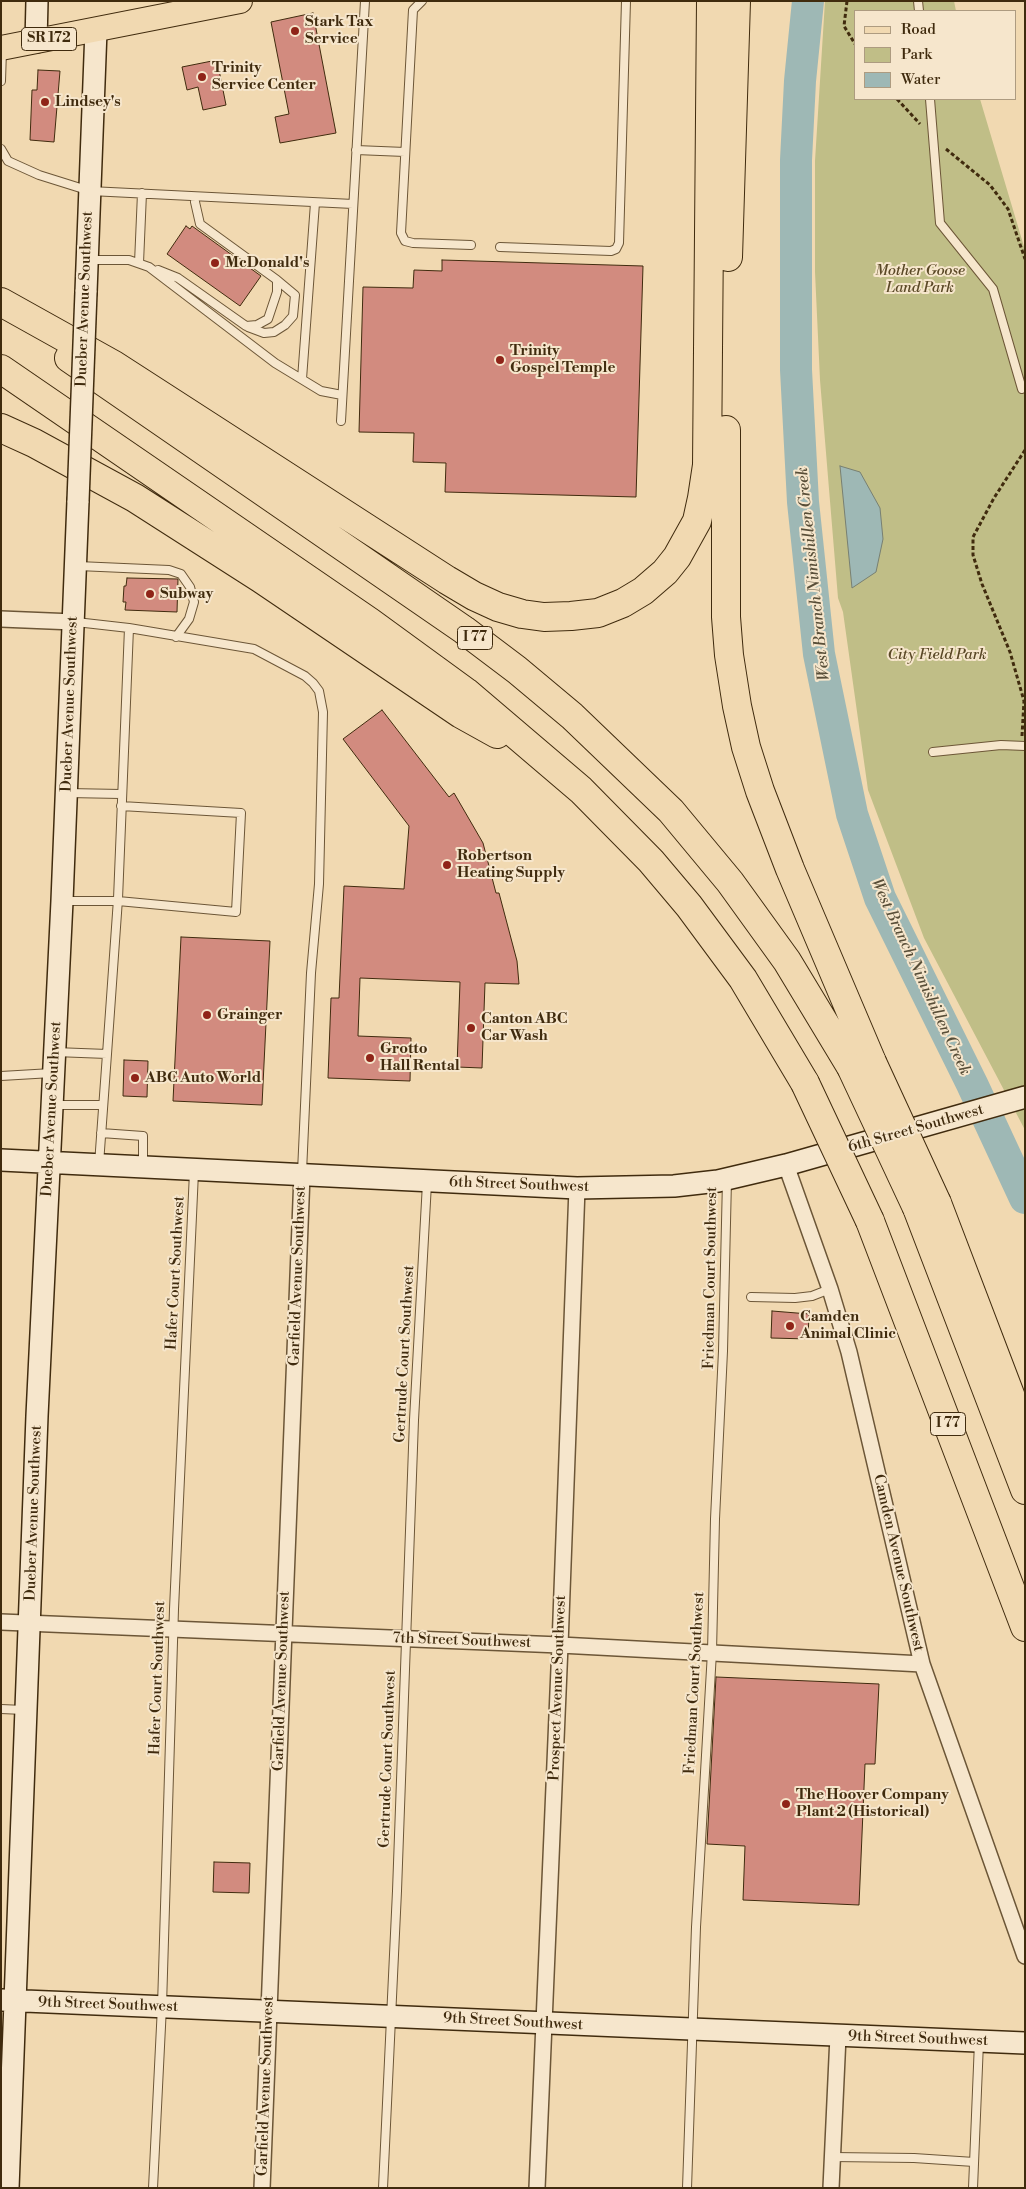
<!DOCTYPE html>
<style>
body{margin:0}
#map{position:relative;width:1026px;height:2189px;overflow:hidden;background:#f1d9b1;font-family:"Libre Bodoni",serif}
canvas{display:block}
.frame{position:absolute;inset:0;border:2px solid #402b0e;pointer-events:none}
.legend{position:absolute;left:854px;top:10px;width:162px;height:90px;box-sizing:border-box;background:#f6e6cc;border:1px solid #ad9b80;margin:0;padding:6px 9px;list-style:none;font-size:15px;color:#402b0e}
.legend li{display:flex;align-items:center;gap:10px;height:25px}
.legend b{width:25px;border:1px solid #ad9b80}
</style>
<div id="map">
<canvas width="1026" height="2189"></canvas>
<div class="frame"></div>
<ul class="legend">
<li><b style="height:6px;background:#f1d9b1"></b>Road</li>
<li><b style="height:14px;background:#c0be87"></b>Park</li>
<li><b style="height:14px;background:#9eb8b5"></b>Water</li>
</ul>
</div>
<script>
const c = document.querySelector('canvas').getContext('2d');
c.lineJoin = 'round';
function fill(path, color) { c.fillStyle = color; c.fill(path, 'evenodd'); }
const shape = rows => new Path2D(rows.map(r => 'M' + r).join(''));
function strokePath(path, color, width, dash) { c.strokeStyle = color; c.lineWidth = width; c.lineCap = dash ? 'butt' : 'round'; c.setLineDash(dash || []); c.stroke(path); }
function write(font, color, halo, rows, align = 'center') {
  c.font = font + ' "Libre Bodoni",serif'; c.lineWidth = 4; c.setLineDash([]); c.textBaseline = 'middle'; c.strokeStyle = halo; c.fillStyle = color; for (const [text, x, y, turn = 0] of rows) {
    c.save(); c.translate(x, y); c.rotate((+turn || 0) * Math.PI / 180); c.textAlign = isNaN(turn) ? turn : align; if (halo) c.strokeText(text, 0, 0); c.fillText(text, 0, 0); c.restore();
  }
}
fill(shape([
 [825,1,954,1,956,11,855,11,855,99,980,99,1025,250,1025,1130,924,938,868,790,843,612,838,598,820,380,815,272,815,161]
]), '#c0be87');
const water = shape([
 [840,466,860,472,880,508,883,539,876,572,852,588,840,466]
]);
fill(water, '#9eb8b5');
strokePath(water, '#788072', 1);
strokePath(shape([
 [808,1,800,81,796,160,796,370,803,502,819,654,852,814,880,898,972,1084,1025,1198]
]), '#9eb8b5', 32);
const building = shape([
 [313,13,336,133,280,143,275,117,289,114,271,22,313,13],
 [217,60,226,105,203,110,198,87,187,90,182,67,217,60],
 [38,70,60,71,54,142,30,140,32,90,37,90,38,70],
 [186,226,190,229,192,226,261,276,240,306,167,254,186,226],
 [442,260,643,266,636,497,445,492,446,463,413,462,414,433,359,432,363,287,413,288,414,270,442,271,442,260],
 [127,578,178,579,177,612,125,610,126,602,123,602,124,586,126,586,127,578],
 [382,710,449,797,454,793,483,843,496,893,499,893,517,961,519,984,485,983,482,1068,457,1067,460,982,360,978,358,1036,411,1038,410,1081,328,1078,331,998,339,998,344,886,404,889,409,826,343,739,382,710],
 [181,937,270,941,262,1105,173,1101,181,937],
 [124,1060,148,1061,147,1097,123,1096,124,1060],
 [772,1311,809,1314,808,1339,771,1338,772,1311],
 [716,1677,879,1684,875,1764,865,1764,859,1905,743,1900,745,1846,707,1844,716,1677],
 [214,1862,250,1863,249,1893,213,1892,214,1862]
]);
fill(building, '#d28b7f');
strokePath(building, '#402b0e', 1);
const lane = shape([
 [422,1,413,10,401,233,405,241,413,243,471,245],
 [918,1,919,11],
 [1,81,2,50],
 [930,99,940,223,993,289,1022,389],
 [1,149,8,161,39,175,90,191,353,204],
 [356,150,405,152],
 [500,247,611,251,616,249,619,243,626,1],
 [89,260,129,260,149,267,275,363,321,391,342,395],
 [139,263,142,193],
 [158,270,178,278,246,326,257,325,268,319,277,292,277,280,200,224,195,202],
 [248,327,264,333,274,332,285,325,293,316,295,295,277,280],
 [302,379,315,203],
 [341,421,365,1],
 [78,566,169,570,181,574,190,587,194,602,189,619,176,637],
 [76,622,129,628,254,649,305,676,313,683,319,691,323,712,319,884,311,973,302,1172],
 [933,752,1001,745,1025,746],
 [68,793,121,794],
 [64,901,118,901,236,912,241,813,121,806],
 [55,1052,107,1054,118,899,129,628],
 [1,1076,52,1073],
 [54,1105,103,1105],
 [101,1133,143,1136,143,1165],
 [99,1164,107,1054],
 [751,1297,795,1298,812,1296,830,1289],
 [1,1709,24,1710],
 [832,2157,914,2158,974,2162],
 [153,2188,162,2006,174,1609,194,1172],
 [383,2188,397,1891,414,1420,427,1183],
 [687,2188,696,1927,712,1652,715,1519,723,1351,727,1180],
 [973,2188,979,2042]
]);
const street = shape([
 [1,619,74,622],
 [786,1165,830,1289,849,1352,922,1664,1025,1956],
 [1,1622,560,1645,922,1664],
 [262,2188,302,1175],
 [537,2188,560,1645,577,1188],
 [831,2188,838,2036]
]);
const secondary = shape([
 [36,42,37,1],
 [86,292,96,30],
 [1,1160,577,1188,674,1186,718,1181,786,1165,1025,1097],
 [1,2000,1025,2043],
 [8,2188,37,1416,62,901,78,501]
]);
const primary = shape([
 [1,48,240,1]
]);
const highway = shape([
 [728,257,736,1],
 [1,302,114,365,447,580,474,596,498,607,522,614,544,617,571,616,598,613,623,603,643,591,665,572,677,557,697,521,702,498,707,465,711,1],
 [69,358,464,630,517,670,572,716,671,811,730,882,787,961,851,1067],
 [1,369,370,622,466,692,581,790,651,861,689,906,743,979,805,1083],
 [1,428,34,443,135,498,260,578,461,714,497,734],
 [726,430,726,617,729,655,737,706,746,747,760,791,790,869,872,1062],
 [937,1203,1014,1405,1022,1448],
 [917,1208,1025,1490],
 [870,1221,1025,1627]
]);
strokePath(lane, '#6c5637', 10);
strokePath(street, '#6c5637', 18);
strokePath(secondary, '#402b0e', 24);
strokePath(primary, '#402b0e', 26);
strokePath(highway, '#402b0e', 30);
strokePath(shape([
 [847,1,844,26,855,44],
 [897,99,920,124],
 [946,149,990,185,1008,209,1025,259],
 [1022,736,1024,701,1010,652,982,584,973,555,973,537,994,498,1025,450]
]), '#402b0e', 3, [4, 2.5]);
strokePath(lane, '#f6e6cc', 8);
strokePath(street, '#f6e6cc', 15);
strokePath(secondary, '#f6e6cc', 21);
strokePath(primary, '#f1d9b1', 24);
strokePath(highway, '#f1d9b1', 28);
const secondaryBridge = shape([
 [78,501,86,292]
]);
const highwayBridge = shape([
 [872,1062,937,1203],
 [851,1067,917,1208],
 [805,1083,870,1221]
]);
strokePath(secondaryBridge, '#402b0e', 24, []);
strokePath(highwayBridge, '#402b0e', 30, []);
strokePath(secondaryBridge, '#f6e6cc', 21);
strokePath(highwayBridge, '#f1d9b1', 28);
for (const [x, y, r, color] of [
 [295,31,5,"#8f2418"],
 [202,77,5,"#8f2418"],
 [45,102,5,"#8f2418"],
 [215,263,5,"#8f2418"],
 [500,360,5,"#8f2418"],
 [150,594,5,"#8f2418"],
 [447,865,5,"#8f2418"],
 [207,1015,5,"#8f2418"],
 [471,1028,5,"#8f2418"],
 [370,1058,5,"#8f2418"],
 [135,1078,5,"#8f2418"],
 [790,1326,5,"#8f2418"],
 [786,1804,5,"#8f2418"]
]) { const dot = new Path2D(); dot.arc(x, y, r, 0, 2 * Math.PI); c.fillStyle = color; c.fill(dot); strokePath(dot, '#f6e6cc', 2); }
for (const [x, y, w] of [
 [49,39,55],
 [475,638,35],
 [948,1424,35]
]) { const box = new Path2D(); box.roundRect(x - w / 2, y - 11.5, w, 23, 4); c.fillStyle = '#f6e6cc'; c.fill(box); strokePath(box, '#402b0e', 1); }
write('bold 14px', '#402b0e', null, [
 ["SR 172",49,39],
 ["I 77",475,638],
 ["I 77",948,1424]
]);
write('bold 15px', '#402b0e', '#f6e6cc', [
 ["Stark Tax",305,22],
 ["Service",305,39],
 ["Trinity",212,68],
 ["Service Center",212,85],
 ["Lindsey's",55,102],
 ["McDonald's",225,263],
 ["Trinity",510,351],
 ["Gospel Temple",510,368],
 ["Subway",160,594],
 ["Robertson",457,856],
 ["Heating Supply",457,873],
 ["Grainger",217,1015],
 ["Canton ABC",481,1019],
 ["Car Wash",481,1036],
 ["Grotto",380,1049],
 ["Hall Rental",380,1066],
 ["ABC Auto World",145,1078],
 ["Camden",800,1317],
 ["Animal Clinic",800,1334],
 ["The Hoover Company",796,1795],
 ["Plant 2 (Historical)",796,1812]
], 'left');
write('italic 15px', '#5a4826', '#f6e6cc', [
 ["Mother Goose",920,271],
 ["Land Park",920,288],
 ["City Field Park",937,655]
]);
write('15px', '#402b0e', '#f6e6cc', [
 ["Dueber Avenue Southwest",85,299,-88],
 ["Dueber Avenue Southwest",70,704,-88],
 ["Dueber Avenue Southwest",52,1109,-87],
 ["6th Street Southwest",916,1129,-16],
 ["6th Street Southwest",519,1185,2],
 ["Hafer Court Southwest",176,1273,-87],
 ["Garfield Avenue Southwest",298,1276,-88],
 ["Friedman Court Southwest",711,1278,-89],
 ["Gertrude Court Southwest",405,1354,-87],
 ["Dueber Avenue Southwest",34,1513,-88],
 ["Camden Avenue Southwest",898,1563,77],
 ["7th Street Southwest",462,1641,2],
 ["Hafer Court Southwest",158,1678,-88],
 ["Garfield Avenue Southwest",282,1681,-88],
 ["Friedman Court Southwest",695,1683,-87],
 ["Prospect Avenue Southwest",558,1688,-88],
 ["Gertrude Court Southwest",388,1759,-88],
 ["9th Street Southwest",108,2005,2],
 ["9th Street Southwest",513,2022,3],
 ["9th Street Southwest",918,2039,2],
 ["Garfield Avenue Southwest",266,2086,-88]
]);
write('italic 16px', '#584e38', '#f6e6cc', [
 ["West Branch Nimishillen Creek",814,574,-96],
 ["West Branch Nimishillen Creek",920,977,65]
]);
</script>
